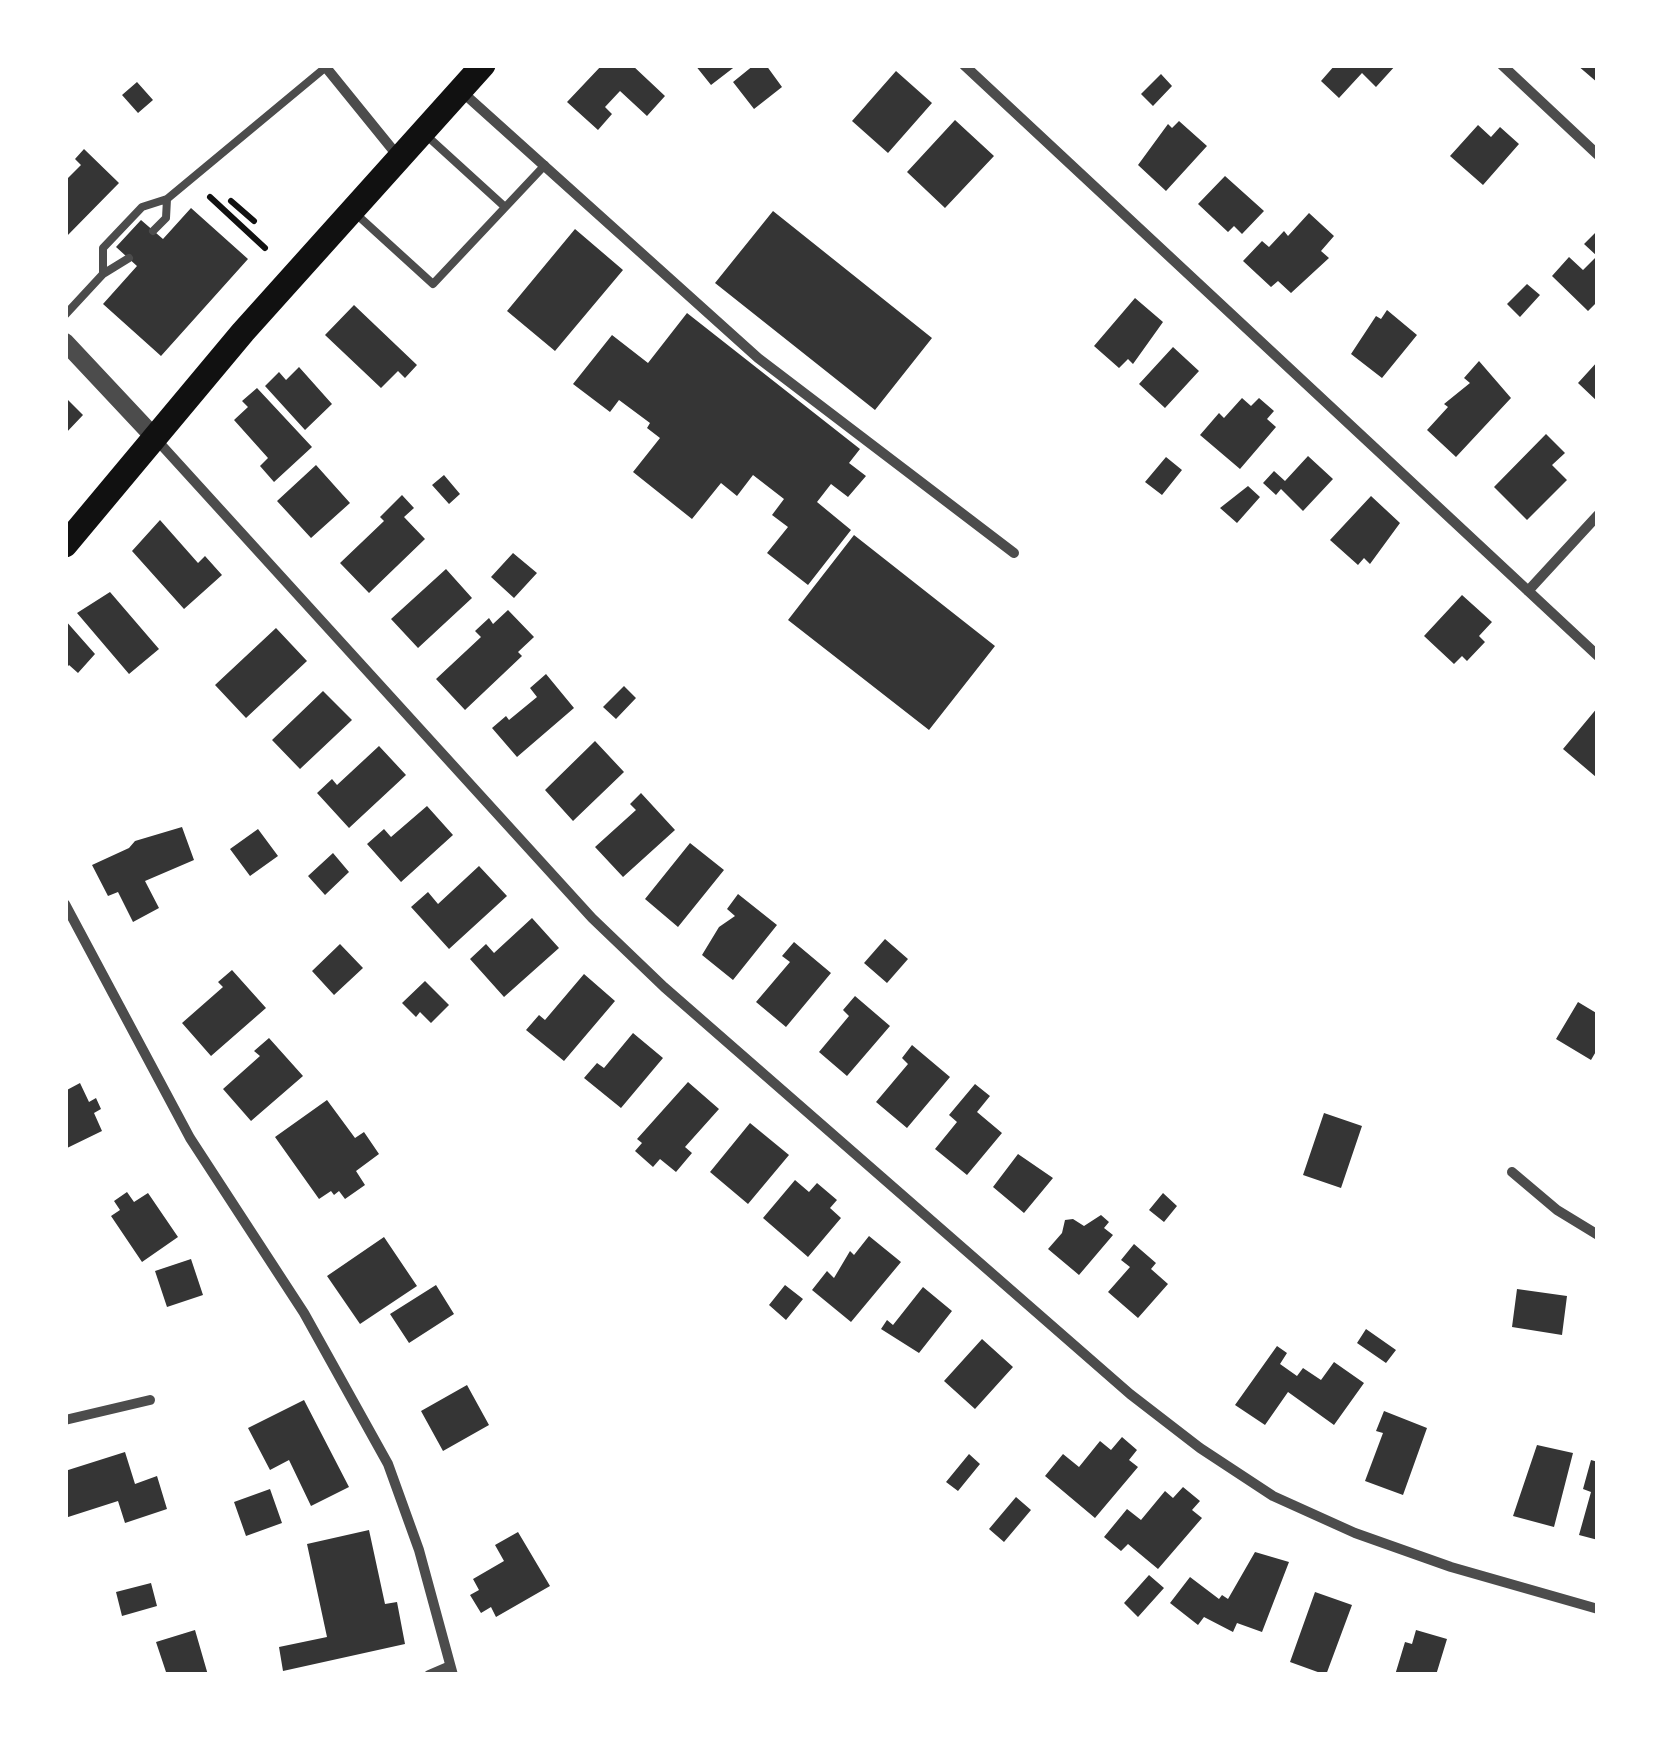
<!DOCTYPE html>
<style>
body{margin:0}
#map{position:relative;width:1663px;height:1740px;overflow:hidden;background:#fff;font-family:Manrope,sans-serif}
canvas{display:block}
.frame{position:absolute;inset:0;border:68px solid #fff;pointer-events:none}
</style>
<div id="map">
<canvas width="1663" height="1740"></canvas>
<div class="frame"></div>
</div>
<script>
const c = document.querySelector('canvas').getContext('2d');
c.lineJoin = 'round';
function fill(path, color) { c.fillStyle = color; c.fill(path, 'evenodd'); }
const shape = rows => new Path2D(rows.map(r => 'M' + r).join(''));
function strokePath(path, color, width, dash) { c.strokeStyle = color; c.lineWidth = width; c.lineCap = dash ? 'butt' : 'round'; c.setLineDash(dash || []); c.stroke(path); }
fill(shape([
 [602,65,632,65,665,96,647,116,620,91,605,107,612,114,598,130,567,102],
 [695,65,737,65,711,85],
 [754,65,766,65,782,87,754,109,733,82],
 [1335,65,1396,65,1376,87,1362,73,1339,98,1321,81],
 [1577,65,1598,65,1598,83],
 [896,71,932,103,888,153,852,121],
 [1161,74,1172,86,1153,106,1141,94],
 [137,82,153,100,138,113,122,95],
 [955,120,994,156,945,208,907,172],
 [1179,121,1207,146,1166,191,1138,165,1168,124,1172,128],
 [1478,125,1491,137,1500,127,1519,144,1483,185,1450,156],
 [84,149,119,183,65,238,65,181,81,165,75,159],
 [1225,176,1264,211,1242,234,1234,226,1228,232,1198,204],
 [191,208,248,259,161,356,103,304,137,266,116,247,141,220,163,239],
 [773,211,932,338,875,410,715,283],
 [1309,213,1334,236,1321,251,1329,258,1291,293,1278,281,1271,287,1243,261,1262,241,1269,247,1284,231,1288,236],
 [575,229,623,270,555,351,507,311],
 [1598,230,1598,301,1588,311,1552,276,1569,257,1583,270,1597,256,1584,244],
 [1527,284,1540,295,1520,317,1507,304],
 [1135,298,1163,322,1133,364,1128,359,1119,368,1094,346],
 [354,305,417,365,405,378,398,371,381,388,325,335],
 [1387,310,1417,335,1382,378,1351,354,1376,316,1381,319],
 [687,313,860,449,849,463,866,476,848,497,831,484,817,502,851,530,808,585,767,553,788,527,772,515,784,499,753,475,737,496,721,483,692,519,633,472,660,438,647,428,650,423,619,400,610,412,573,384,612,335,648,363],
 [1173,347,1199,371,1165,408,1139,384],
 [1479,361,1511,398,1456,457,1427,430,1448,407,1444,404,1470,383,1464,378],
 [1598,361,1598,402,1578,383],
 [299,367,332,404,305,430,265,386,279,372,286,380],
 [257,388,312,447,274,482,260,466,268,458,234,420,248,407,242,401],
 [65,397,83,415,65,434],
 [1242,398,1251,406,1259,398,1274,411,1267,419,1276,427,1240,469,1200,435,1219,413,1224,418],
 [1546,434,1565,453,1552,465,1567,480,1527,520,1494,487],
 [1308,456,1333,479,1303,511,1281,489,1276,495,1263,483,1274,471,1285,481],
 [1166,457,1182,470,1162,495,1145,482],
 [316,465,350,503,311,538,277,501],
 [444,475,460,494,449,504,432,485],
 [1248,486,1260,497,1237,523,1220,508],
 [402,495,414,508,404,517,425,539,369,593,340,563,384,521,380,517],
 [1371,496,1400,523,1370,564,1364,558,1358,565,1330,540],
 [160,520,198,563,205,556,222,575,184,609,132,551],
 [854,535,995,646,929,730,788,620],
 [513,553,537,573,514,598,491,577],
 [446,569,472,598,418,648,391,619],
 [110,592,159,649,129,674,77,613],
 [1462,595,1492,622,1479,636,1485,642,1467,661,1462,656,1454,664,1424,636],
 [508,610,534,637,518,652,522,656,465,710,436,679,481,637,475,631,489,618,493,624],
 [65,620,95,654,78,673,69,665,65,670],
 [276,628,307,661,246,718,215,685],
 [546,674,574,708,517,757,492,728,506,716,509,720,537,697,530,688],
 [624,686,636,698,616,719,603,707],
 [323,691,352,720,300,769,272,740],
 [1598,707,1598,775,1596,777,1563,749],
 [595,741,624,772,573,821,545,790],
 [379,746,406,775,349,828,317,793,332,779,337,785],
 [641,793,675,830,623,877,595,847,636,810,630,804],
 [427,806,453,835,401,882,367,844,384,829,391,837],
 [182,827,194,860,145,881,159,908,133,922,118,892,108,896,92,865,129,848,135,841],
 [258,829,278,856,250,876,230,849],
 [690,843,724,870,678,927,645,899],
 [333,853,349,872,325,895,308,876],
 [479,866,507,896,449,949,411,907,428,892,438,904],
 [738,894,777,925,733,980,702,955,719,927,735,916,727,909],
 [532,918,559,948,504,997,470,959,486,944,494,953],
 [885,939,908,959,887,983,864,963],
 [794,942,831,973,786,1027,756,1002,790,962,782,956],
 [340,944,363,968,334,995,312,971],
 [232,970,266,1008,211,1056,182,1023,223,987,218,982],
 [584,974,615,1001,564,1061,526,1030,539,1015,545,1020],
 [425,981,449,1005,431,1023,420,1012,416,1017,402,1003],
 [855,996,890,1026,847,1076,819,1052,849,1016,843,1010],
 [1578,1002,1598,1014,1598,1048,1591,1060,1556,1039],
 [633,1033,663,1058,621,1108,584,1078,597,1063,604,1068],
 [269,1038,303,1076,251,1121,223,1089,260,1056,254,1051],
 [912,1045,950,1077,907,1128,876,1102,908,1064,902,1058],
 [688,1082,719,1109,685,1147,692,1153,676,1172,660,1159,653,1167,635,1151,642,1143,637,1139],
 [80,1083,89,1102,96,1098,101,1109,94,1113,102,1131,65,1149,65,1091],
 [975,1084,990,1096,977,1112,1002,1133,967,1175,935,1149,957,1122,949,1115],
 [327,1100,355,1138,364,1132,379,1154,356,1171,365,1185,345,1199,339,1191,334,1195,331,1191,319,1199,275,1137],
 [1324,1113,1362,1126,1341,1188,1303,1175],
 [750,1123,789,1155,748,1204,710,1172],
 [1018,1154,1053,1178,1024,1213,993,1187],
 [795,1180,809,1192,817,1183,837,1200,830,1208,841,1218,808,1257,763,1218],
 [127,1192,134,1202,148,1193,178,1237,142,1262,111,1216,120,1210,114,1201],
 [1163,1193,1177,1206,1164,1222,1149,1210],
 [1101,1215,1109,1222,1104,1228,1113,1235,1079,1275,1048,1249,1062,1233,1065,1220,1073,1219,1084,1226],
 [869,1236,901,1262,851,1322,812,1290,827,1271,834,1278,850,1251,854,1255],
 [384,1237,417,1286,360,1324,327,1276],
 [1134,1244,1156,1263,1151,1269,1168,1284,1138,1318,1108,1292,1130,1267,1121,1260],
 [191,1259,203,1295,167,1307,155,1271],
 [436,1285,454,1314,409,1343,390,1314],
 [785,1285,803,1299,786,1320,769,1305],
 [923,1287,952,1311,919,1353,881,1329,887,1320,893,1325],
 [1517,1289,1567,1296,1562,1335,1512,1327],
 [1366,1329,1396,1350,1386,1363,1357,1343],
 [982,1339,1013,1367,975,1409,944,1381],
 [1277,1346,1287,1353,1280,1364,1297,1376,1303,1368,1321,1380,1334,1362,1364,1383,1334,1425,1288,1392,1265,1425,1235,1405],
 [467,1385,489,1425,443,1451,421,1411],
 [304,1400,349,1487,311,1506,289,1460,270,1470,248,1428],
 [1384,1411,1427,1428,1403,1495,1365,1481,1383,1433,1376,1431],
 [1122,1437,1137,1450,1129,1460,1138,1467,1095,1518,1045,1476,1063,1454,1079,1467,1100,1441,1111,1450],
 [1537,1445,1573,1453,1554,1527,1513,1516],
 [125,1452,135,1484,157,1476,167,1509,125,1523,118,1501,65,1518,65,1471],
 [969,1454,980,1464,958,1491,946,1482],
 [1591,1460,1598,1462,1598,1540,1579,1535,1591,1492,1583,1489],
 [1183,1487,1200,1501,1192,1510,1202,1518,1158,1569,1128,1544,1121,1551,1104,1537,1127,1509,1141,1520,1165,1491,1173,1498],
 [270,1489,282,1523,246,1536,234,1502],
 [1016,1497,1031,1510,1004,1542,989,1529],
 [369,1530,385,1604,397,1602,405,1644,283,1671,279,1647,327,1637,307,1544],
 [518,1532,550,1586,496,1617,491,1607,481,1613,470,1595,479,1590,473,1579,504,1561,495,1545],
 [1255,1552,1289,1562,1262,1632,1237,1623,1233,1632,1204,1617,1198,1625,1170,1603,1190,1577,1219,1599,1222,1595,1228,1599],
 [1149,1575,1164,1588,1138,1617,1124,1603],
 [151,1583,157,1606,122,1616,116,1592],
 [1315,1592,1352,1605,1326,1675,1290,1662],
 [195,1630,208,1675,167,1675,156,1642],
 [1416,1630,1447,1639,1436,1675,1395,1675,1405,1642,1412,1644]
]), '#353535');
strokePath(shape([
 [210,197,265,248],
 [231,201,254,221]
]), '#111', 6);
strokePath(shape([
 [427,136,505,207],
 [355,213,433,284,545,165],
 [153,231,166,218,167,199],
 [103,274,129,258],
 [65,315,103,274,103,248,142,207,167,199,326,67]
]), '#4c4c4c', 8);
strokePath(shape([
 [324,65,397,155],
 [964,65,1598,656],
 [1502,65,1598,155],
 [460,90,758,358,1014,553],
 [155,438,592,918,664,987,1130,1394,1200,1448,1273,1496,1355,1533,1451,1567,1598,1609],
 [1528,591,1598,515],
 [65,904,190,1138,304,1313,388,1464,419,1550,453,1675],
 [1512,1172,1557,1210,1598,1235],
 [65,1420,150,1400],
 [429,1675,450,1666]
]), '#4c4c4c', 10);
strokePath(shape([
 [65,342,155,438]
]), '#4c4c4c', 18);
strokePath(shape([
 [65,545,243,332,483,65]
]), '#111', 25);
</script>
